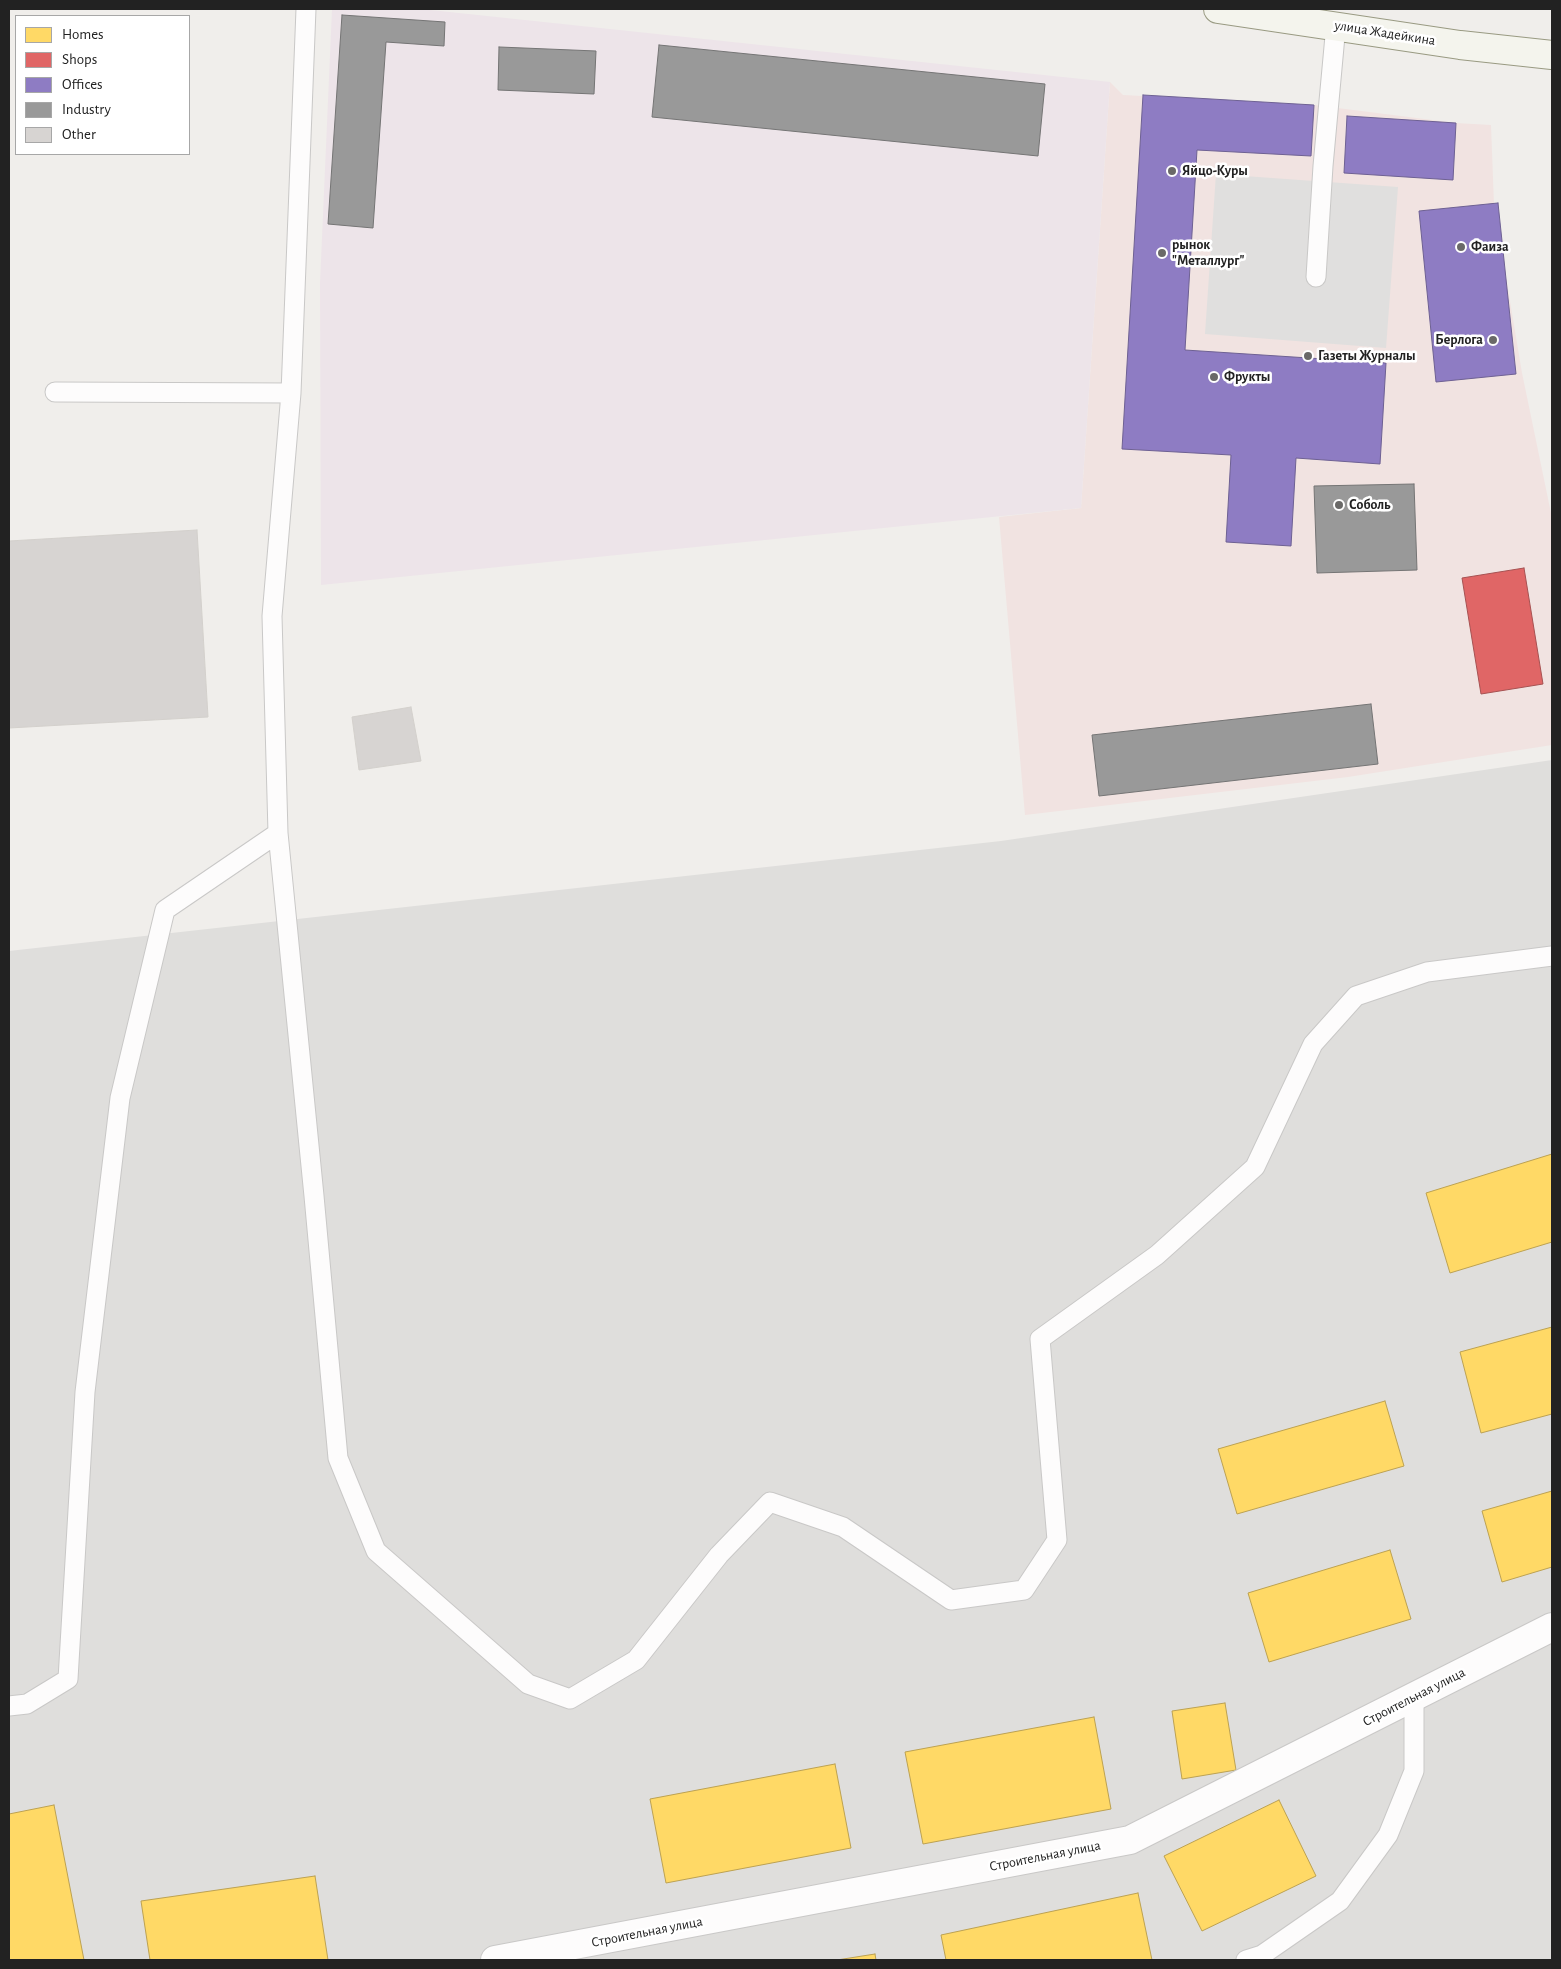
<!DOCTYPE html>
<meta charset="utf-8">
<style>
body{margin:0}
#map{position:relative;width:1561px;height:1969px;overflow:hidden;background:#f0eeeb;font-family:"Alegreya Sans",sans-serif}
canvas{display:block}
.frame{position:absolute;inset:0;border:10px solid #222;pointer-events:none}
.legend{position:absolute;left:15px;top:15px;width:175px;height:140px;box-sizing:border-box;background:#fff;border:1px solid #a7a7a7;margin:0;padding:6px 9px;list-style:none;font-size:15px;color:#222}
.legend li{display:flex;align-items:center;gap:10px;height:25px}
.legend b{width:25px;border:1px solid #a7a7a7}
</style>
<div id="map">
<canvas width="1561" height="1969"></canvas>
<div class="frame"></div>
<ul class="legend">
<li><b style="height:14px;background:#ffd966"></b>Homes</li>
<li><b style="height:14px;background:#e06666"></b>Shops</li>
<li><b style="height:14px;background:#8e7cc3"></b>Offices</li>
<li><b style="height:14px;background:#999"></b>Industry</li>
<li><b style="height:14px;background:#d7d4d2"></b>Other</li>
</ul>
</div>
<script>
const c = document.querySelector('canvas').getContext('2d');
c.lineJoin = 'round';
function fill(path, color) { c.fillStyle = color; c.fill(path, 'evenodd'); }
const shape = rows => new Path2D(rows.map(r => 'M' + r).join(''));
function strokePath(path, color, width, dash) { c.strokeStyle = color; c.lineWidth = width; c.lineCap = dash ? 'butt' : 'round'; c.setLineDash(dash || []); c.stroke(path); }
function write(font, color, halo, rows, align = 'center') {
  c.font = font + ' "Alegreya Sans",sans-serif'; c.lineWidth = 5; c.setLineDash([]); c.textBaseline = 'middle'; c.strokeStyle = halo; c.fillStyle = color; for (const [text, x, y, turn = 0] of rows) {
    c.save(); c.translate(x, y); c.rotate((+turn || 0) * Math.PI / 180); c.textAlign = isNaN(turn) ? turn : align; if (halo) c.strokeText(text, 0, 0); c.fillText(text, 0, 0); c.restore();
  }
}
fill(shape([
 [1552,760,1552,1960,9,1960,9,951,1001,841]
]), '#dfdedc');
fill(shape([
 [1110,82,1123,95,1314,105,1456,123,1491,125,1494,205,1522,373,1552,518,1552,745,1348,777,1025,815,999,517,1081,508]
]), '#f1e3e1');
fill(shape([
 [332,9,421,9,1110,82,1081,508,321,585,320,283]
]), '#ede4e9');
fill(shape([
 [1216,174,1398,187,1386,348,1205,334]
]), '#e0dfde');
const homes = shape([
 [1552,1154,1552,1242,1450,1273,1426,1193,1552,1154],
 [1552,1327,1552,1414,1481,1433,1460,1352,1552,1327],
 [1385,1401,1404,1466,1237,1514,1218,1449,1385,1401],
 [1552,1491,1552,1567,1502,1582,1482,1511,1552,1491],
 [1390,1550,1411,1619,1269,1662,1248,1593,1390,1550],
 [1225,1703,1236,1770,1182,1779,1172,1711,1225,1703],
 [1094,1717,1111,1809,923,1844,905,1752,1094,1717],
 [835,1764,851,1848,666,1883,650,1799,835,1764],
 [1279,1800,1316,1876,1202,1931,1164,1856,1279,1800],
 [54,1805,84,1960,9,1960,9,1814,54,1805],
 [315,1876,328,1960,150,1960,141,1901,315,1876],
 [1138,1893,1152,1960,946,1960,941,1935,1138,1893],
 [875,1954,876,1960,837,1960,875,1954]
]);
fill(homes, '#ffd966');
strokePath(homes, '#bda252', 1);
const shops = shape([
 [1524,568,1543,684,1481,694,1462,578,1524,568]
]);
fill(shops, '#e06666');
strokePath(shops, '#a75252', 1);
const offices = shape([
 [1143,95,1314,105,1311,156,1197,150,1185,350,1386,363,1380,464,1296,458,1291,546,1226,542,1231,455,1122,449,1143,95],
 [1347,116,1456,123,1453,180,1344,173,1347,116],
 [1498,203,1516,374,1436,382,1419,211,1498,203]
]);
fill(offices, '#8e7cc3');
strokePath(offices, '#6e6193', 1);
const industry = shape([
 [342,15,445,22,444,46,386,42,373,228,328,224,342,15],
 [659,45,1045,84,1038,156,652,117,659,45],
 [499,47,596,51,594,94,498,90,499,47],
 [1414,484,1417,570,1317,573,1314,486,1414,484],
 [1371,704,1378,764,1099,796,1092,735,1371,704]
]);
fill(industry, '#999');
strokePath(industry, '#757575', 1);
const building = shape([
 [197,530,208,717,9,728,9,541,197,530],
 [411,707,421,761,359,770,352,717,411,707]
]);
fill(building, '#d7d4d2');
strokePath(building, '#d3d0cc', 1);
const lane = shape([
 [1316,277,1323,166,1336,25],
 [55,392,291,393],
 [278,833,314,1196,338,1458,376,1551,528,1684,570,1699,636,1660,719,1555,770,1502,843,1527,951,1600,1024,1590,1057,1540,1040,1339,1157,1255,1255,1167,1313,1044,1356,996,1427,972,1552,956],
 [9,1706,27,1704,68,1679,85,1392,120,1098,165,910,278,833,272,616,291,393,306,9],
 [1246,1960,1262,1955,1340,1901,1388,1835,1414,1771,1414,1697]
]);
const street = shape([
 [495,1960,1130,1840,1552,1627]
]);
const secondary = shape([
 [1218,9,1460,45,1552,55]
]);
strokePath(lane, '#c9c8c7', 21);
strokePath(street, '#c9c8c7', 30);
strokePath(secondary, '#999a82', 30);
strokePath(lane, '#fdfcfc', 19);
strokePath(street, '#fdfcfc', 28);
strokePath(secondary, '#f4f4ed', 28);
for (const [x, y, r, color] of [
 [1172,171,5,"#6a6968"],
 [1461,247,5,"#6a6968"],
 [1162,253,5,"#6a6968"],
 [1493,340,5,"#6a6968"],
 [1308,356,5,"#6a6968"],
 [1214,377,5,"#6a6968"],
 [1339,505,5,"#6a6968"]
]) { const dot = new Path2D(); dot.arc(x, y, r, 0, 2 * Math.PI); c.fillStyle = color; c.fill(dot); strokePath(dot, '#fff', 2); }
write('14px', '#222', '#fff', [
 ["улица Жадейкина",1385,33,9],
 ["Строительная улица",1414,1697,-27],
 ["Строительная улица",1045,1856,-11],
 ["Строительная улица",647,1932,-11]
]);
write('bold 14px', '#222', '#fff', [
 ["Яйцо-Куры",1182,171],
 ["рынок",1172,245],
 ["\"Металлург\"",1172,261],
 ["Фаиза",1471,247],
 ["Берлога",1483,340,"right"],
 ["Газеты Журналы",1318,356],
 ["Фрукты",1224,377],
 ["Соболь",1349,505]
], 'left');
</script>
